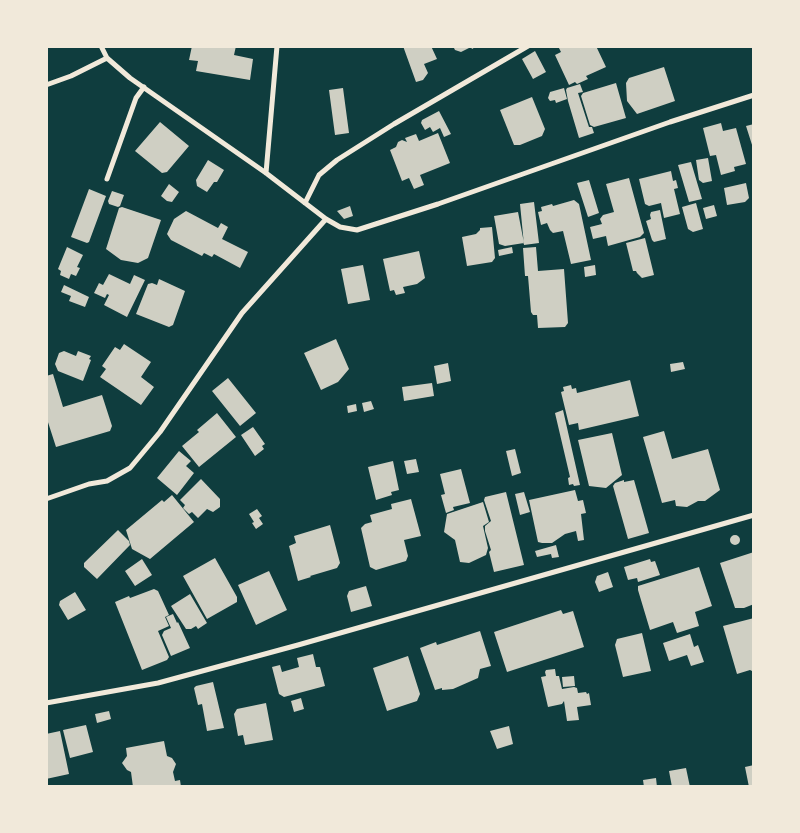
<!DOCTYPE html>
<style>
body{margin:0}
#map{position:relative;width:800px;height:833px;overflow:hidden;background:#0f3d3e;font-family:"Source Serif 4",serif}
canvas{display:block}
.frame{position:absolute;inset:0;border:48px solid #f1e9da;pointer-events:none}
</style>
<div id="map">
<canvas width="800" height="833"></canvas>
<div class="frame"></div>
</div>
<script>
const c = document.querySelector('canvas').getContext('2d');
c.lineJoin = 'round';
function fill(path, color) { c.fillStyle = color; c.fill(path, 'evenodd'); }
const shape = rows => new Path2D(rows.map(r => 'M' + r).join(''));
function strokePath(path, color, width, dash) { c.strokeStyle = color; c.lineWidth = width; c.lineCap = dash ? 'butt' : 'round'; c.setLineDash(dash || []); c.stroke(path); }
fill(shape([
 [192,46,236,46,234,55,253,59,250,80,196,71,198,61,189,60],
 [403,46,431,46,437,59,424,64,428,73,423,80,416,82],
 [453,46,477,46,472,49,471,47,461,52,455,50],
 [558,46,596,46,606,67,586,76,588,79,577,84,575,82,569,85,555,55,561,52],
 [535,51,546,72,533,79,522,59],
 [664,67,675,101,637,114,627,101,626,83,629,78],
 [616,83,626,118,594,127,590,125,581,96,583,93],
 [580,84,583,92,578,93,589,127,592,127,594,133,579,138,568,101,566,90,567,88],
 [343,88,349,133,335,135,329,90],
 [564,88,567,99,556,103,555,100,550,101,548,98,550,92],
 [532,97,545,129,542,136,520,145,514,145,500,110],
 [439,111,451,134,444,137,440,128,433,132,430,127,425,130,421,123,422,120],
 [160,122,189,146,167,172,162,173,135,151],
 [721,123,723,131,736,128,746,164,734,167,735,171,721,175,716,155,710,156,703,128],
 [754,124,754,148,753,148,746,126],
 [438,133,450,163,420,175,424,185,414,189,409,178,402,181,390,150,396,147,398,142,402,140,407,142,405,138,416,134,419,141],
 [708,158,712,181,703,183,699,180,696,160],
 [208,160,224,170,217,182,214,182,207,192,197,186,196,180],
 [691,162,702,199,689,202,678,165],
 [671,171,673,181,676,180,678,188,674,189,680,214,664,218,661,203,649,206,645,204,639,179],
 [629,178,644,233,640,237,608,246,606,236,593,239,590,227,602,224,600,219,603,215,614,212,606,184],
 [589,180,599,213,588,217,577,183],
 [746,183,749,198,745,202,727,205,724,188],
 [169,184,179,192,172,202,167,201,161,196],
 [89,189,106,196,89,242,87,243,71,237],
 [112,191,124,195,120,206,118,207,109,204,108,201],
 [574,200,579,204,591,260,571,264,563,231,553,233,550,230,547,223,541,225,538,212,542,211,541,207,552,204,553,206],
 [534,202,539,243,524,245,520,204],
 [696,203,703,229,693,232,688,229,682,207],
 [714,205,717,216,706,219,703,208],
 [350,206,353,216,344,219,337,211],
 [122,207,161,220,148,258,138,263,121,260,106,249,119,208],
 [660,210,666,239,654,242,652,240,646,221,651,219,650,215,651,212],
 [186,211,218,228,221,223,228,227,222,239,248,252,240,268,214,254,212,257,204,253,202,256,171,240,167,234,174,219],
 [518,212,524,243,505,246,499,244,494,216],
 [492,227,495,258,492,262,467,266,462,237,476,234,480,230,480,228],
 [645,238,654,275,642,278,637,273,636,271,633,271,626,243],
 [67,247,83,255,77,267,80,268,76,276,71,274,69,279,60,275,61,271,58,269],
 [512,247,513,253,499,256,498,250],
 [536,247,538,271,564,269,568,323,565,327,538,328,537,315,533,315,531,312,528,276,525,276,523,248],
 [419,251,425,278,417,284,403,287,405,293,396,295,394,290,390,291,383,259],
 [363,265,370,300,348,304,341,269],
 [595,265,596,275,585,277,584,267],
 [109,274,130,284,134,275,145,280,127,317,104,305,109,295,107,294,105,298,94,293,99,283,103,285],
 [159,279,185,291,173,325,169,327,136,314,148,284,152,283,157,285],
 [64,285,89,297,85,307,69,301,71,296,61,292],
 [336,339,349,369,338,382,321,390,304,353],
 [124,344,151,362,141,377,154,387,141,405,100,377,106,369,102,366,115,347,120,350],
 [64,351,76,356,78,351,91,356,89,359,91,360,83,381,58,371,55,364,59,353],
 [683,362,685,369,671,372,670,364],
 [448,363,451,381,437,384,434,366],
 [53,374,63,407,102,395,112,426,110,431,56,447,46,416,46,376],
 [228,378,256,413,240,426,212,391],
 [630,380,639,416,579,430,578,423,569,425,561,392,564,391,563,387,571,385,572,389,576,388,577,393],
 [432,383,434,396,404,401,402,387],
 [371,401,374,409,364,412,362,403],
 [356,404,357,411,348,413,347,406],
 [563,410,580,485,574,486,573,484,569,485,568,478,570,477,555,413],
 [217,413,236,437,199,467,182,446,199,432,197,430],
 [253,427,265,444,262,446,264,449,255,456,241,435],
 [664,431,672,459,708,449,720,490,705,501,698,501,687,507,676,506,675,500,662,503,643,437],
 [612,433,622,475,606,488,589,486,578,440],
 [515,449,521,473,512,476,506,451],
 [179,451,191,461,186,466,194,473,177,495,157,478],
 [416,459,419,472,407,474,404,461],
 [393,461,399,490,391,492,392,495,376,500,368,467],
 [461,469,470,503,453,507,454,510,446,513,441,495,445,494,440,474],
 [201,479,220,499,220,507,213,512,207,509,198,518,192,512,189,514,183,508,185,505,180,500],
 [624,480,624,482,634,480,649,533,628,539,613,486,615,483],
 [575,490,578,501,583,500,586,513,581,514,584,540,578,541,576,531,565,534,552,543,542,543,538,542,529,500],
 [506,492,524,565,494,572,489,552,491,550,485,531,485,526,491,521,484,500,485,497],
 [524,492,530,512,520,515,515,494],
 [172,495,194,522,150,559,132,549,126,530,162,500,164,502],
 [411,499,421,536,404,540,408,556,406,561,376,570,370,567,361,528,365,524,372,522,370,515,392,509,391,504],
 [483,502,489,522,483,526,488,548,486,555,469,563,460,562,455,540,444,532,447,514],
 [257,509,262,516,259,518,263,524,256,529,252,523,254,522,249,514],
 [330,525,340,563,337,568,310,576,311,577,298,581,289,546,296,543,294,536],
 [118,530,129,541,130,545,97,579,84,567,84,563],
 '730 540a5 5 0 1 1 10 0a5 5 0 1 1-10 0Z',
 [556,545,559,557,552,558,551,554,537,557,535,551],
 [754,552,754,604,744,608,735,608,720,563],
 [215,558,237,597,237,602,207,619,183,576],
 [142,559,152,575,135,586,125,571],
 [650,559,651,562,655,561,660,575,638,582,637,578,628,580,624,567],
 [699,567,712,606,695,612,699,626,677,633,673,622,650,630,638,590,638,586],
 [269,571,287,610,256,625,238,585],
 [608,572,613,587,599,592,595,582,597,576],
 [366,586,372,606,351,612,347,596,349,591],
 [154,589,158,591,169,615,165,617,169,626,158,631,169,657,167,660,142,670,115,602,129,596,130,598],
 [75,592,86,610,68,620,59,605,60,601],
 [190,594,207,623,198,629,196,626,191,629,186,629,171,606],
 [561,610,563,614,573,611,584,647,507,672,494,632],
 [173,614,177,623,178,622,190,648,171,656,162,635,164,631,171,628,166,617],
 [754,618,754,672,750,670,737,674,723,626],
 [480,631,491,666,480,669,478,678,453,689,442,690,442,688,435,690,420,648,436,642,437,645],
 [642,633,651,671,623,677,615,645,617,639],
 [690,634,694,647,698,645,704,662,691,666,687,655,669,661,663,643],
 [313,654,316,667,320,667,325,686,284,697,279,694,272,667,280,665,282,672,299,667,297,658],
 [408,656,420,694,417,701,387,711,373,668],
 [555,669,556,676,559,676,562,689,574,687,577,688,578,693,586,692,587,694,589,693,591,705,577,707,579,720,567,721,564,701,562,704,548,707,541,677,546,676,545,672,546,670],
 [574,676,575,686,563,687,562,677],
 [213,682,224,728,207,731,202,704,198,705,194,688,196,686],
 [301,698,304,709,294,712,291,701],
 [266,703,273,740,245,745,243,735,238,736,234,714,237,709],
 [109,711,111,719,97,723,95,714],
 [86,725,93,752,70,758,63,730],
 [509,726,513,744,497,749,490,731],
 [60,731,69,774,46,779,46,734],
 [164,741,167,756,172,758,176,764,173,772,175,781,180,780,181,787,133,787,131,772,127,770,122,763,127,756,126,748],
 [754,765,754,786,749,787,745,767],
 [686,768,690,787,672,787,669,771],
 [656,778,657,787,644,787,643,780]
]), '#cfcfc3');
strokePath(shape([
 [101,46,107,58,130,78,266,173,326,219,340,227,357,230,438,204,670,122,754,95],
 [46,85,71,76,107,58],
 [266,173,277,46],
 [107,179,136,98,144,87],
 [305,203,319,175,337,160,394,124,528,46],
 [46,499,89,484,107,481,130,468,160,432,242,313,326,219],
 [46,703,158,683,298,645,754,515]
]), '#f1e9da', 5);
</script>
